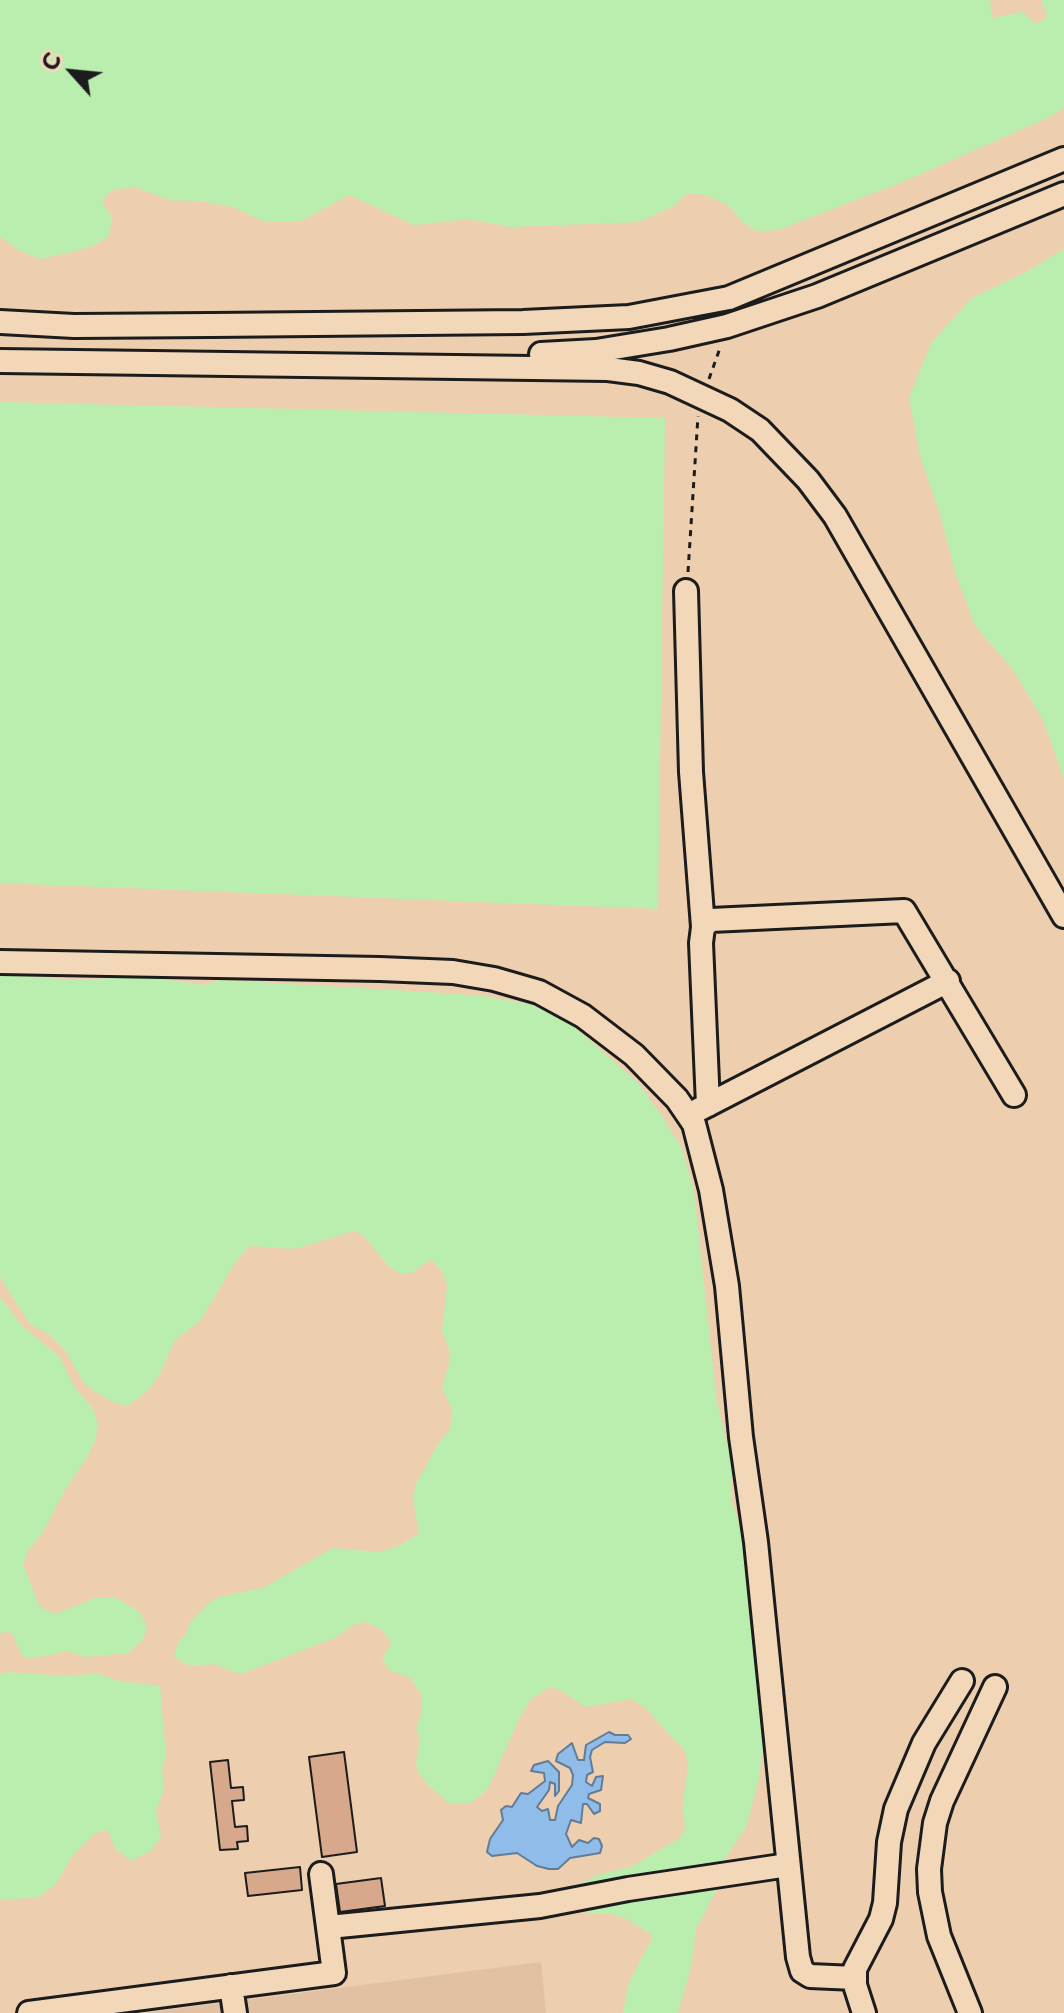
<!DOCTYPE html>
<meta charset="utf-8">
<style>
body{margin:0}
#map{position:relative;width:1064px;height:2013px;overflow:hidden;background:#edcfb0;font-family:"Playpen Sans",sans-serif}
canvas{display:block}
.north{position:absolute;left:32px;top:32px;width:80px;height:80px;-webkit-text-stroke:6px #f2d8b9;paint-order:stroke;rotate:297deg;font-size:22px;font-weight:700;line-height:32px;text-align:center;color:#1c1c1c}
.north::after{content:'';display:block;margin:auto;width:28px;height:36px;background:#1c1c1c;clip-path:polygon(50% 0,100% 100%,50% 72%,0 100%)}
</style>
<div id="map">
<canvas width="1064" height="2013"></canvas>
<div class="north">С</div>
</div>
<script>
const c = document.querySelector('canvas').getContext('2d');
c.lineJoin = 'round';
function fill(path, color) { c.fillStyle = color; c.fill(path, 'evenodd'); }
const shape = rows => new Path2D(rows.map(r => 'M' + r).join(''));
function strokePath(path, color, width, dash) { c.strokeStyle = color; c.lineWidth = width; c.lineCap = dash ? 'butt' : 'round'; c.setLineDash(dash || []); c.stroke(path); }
fill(shape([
 [541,1962,546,2013,144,2013]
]), '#e2c0a2');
fill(shape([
 [0,0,990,0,992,18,1023,12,1034,24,1048,17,1041,0,1064,0,1064,107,1052,116,900,183,778,230,756,231,744,223,728,205,705,195,687,193,674,206,639,222,510,227,469,219,414,225,349,195,299,222,262,221,233,207,200,201,170,200,134,187,111,190,102,202,112,217,109,236,91,247,41,259,20,251,0,237],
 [1064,249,1064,779,1043,720,1014,671,975,626,955,572,940,514,920,456,909,398,931,343,972,298,1026,272],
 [0,402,665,418,658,909,0,883],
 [0,972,64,980,147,977,204,985,221,980,428,992,484,996,533,1005,570,1024,599,1048,639,1084,662,1116,682,1149,694,1191,717,1403,731,1459,732,1502,740,1526,748,1571,766,1726,758,1783,746,1827,715,1873,716,1891,696,1929,691,1968,678,2013,623,2013,629,1982,651,1941,651,1934,627,1919,610,1914,589,1914,577,1906,576,1893,582,1883,600,1874,631,1867,680,1838,685,1829,683,1803,688,1766,685,1751,645,1708,632,1699,586,1707,560,1690,550,1687,531,1699,520,1717,488,1789,471,1803,450,1804,426,1783,418,1772,416,1764,420,1739,416,1729,421,1713,422,1696,411,1678,389,1670,382,1658,392,1643,381,1629,365,1622,352,1625,337,1637,241,1674,213,1664,190,1666,174,1657,178,1643,187,1632,190,1622,209,1603,219,1597,263,1588,333,1548,379,1552,396,1547,419,1534,413,1499,416,1484,438,1444,450,1430,452,1409,442,1388,449,1364,449,1349,442,1331,447,1286,443,1273,431,1259,412,1273,400,1273,389,1267,363,1235,354,1231,294,1249,250,1246,236,1261,200,1321,175,1340,159,1376,148,1390,128,1406,113,1402,97,1393,84,1383,65,1350,48,1334,30,1324,0,1277],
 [0,1297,23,1327,59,1356,75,1388,93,1409,98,1424,95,1441,86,1459,65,1490,43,1532,29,1549,23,1564,40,1607,56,1614,97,1597,114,1597,140,1612,147,1627,143,1639,128,1653,85,1657,68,1651,39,1657,23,1657,11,1632,0,1633],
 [5,1672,69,1676,97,1673,119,1681,160,1686,166,1755,162,1770,164,1789,156,1811,161,1838,150,1851,131,1861,115,1848,108,1830,95,1833,72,1856,56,1884,38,1897,0,1900,0,1675]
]), '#b9eeaf');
const water = shape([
 [609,1732,615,1735,628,1735,631,1739,625,1743,605,1742,592,1750,590,1757,593,1772,587,1775,586,1782,592,1786,596,1777,603,1776,601,1790,589,1794,588,1798,600,1804,600,1811,594,1814,587,1804,583,1804,581,1823,571,1820,566,1834,572,1847,579,1840,588,1843,594,1838,599,1839,602,1846,600,1853,570,1858,558,1869,549,1869,537,1866,517,1853,492,1856,487,1852,490,1839,503,1820,501,1810,506,1806,512,1807,521,1793,528,1794,545,1781,544,1773,531,1771,534,1765,548,1761,559,1772,559,1791,555,1796,555,1784,550,1782,549,1790,537,1807,542,1811,548,1809,550,1820,555,1820,558,1806,572,1785,573,1775,570,1768,556,1761,558,1754,572,1743,578,1760,584,1760,586,1745,609,1732]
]);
fill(water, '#90bce9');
strokePath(water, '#627c97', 2);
const building = shape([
 [344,1752,357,1852,322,1857,309,1757,344,1752],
 [228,1760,231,1788,243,1787,244,1800,232,1801,235,1827,247,1826,248,1841,237,1842,238,1849,220,1850,210,1762,228,1760],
 [300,1867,302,1890,248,1896,245,1873,300,1867],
 [381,1878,385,1906,340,1912,336,1884,381,1878]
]);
fill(building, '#d7a88b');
strokePath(building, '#1c1c1c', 2);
const minor = shape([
 [0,322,74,326,211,325,523,322,629,317,729,298,1064,159],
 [541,354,596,351,669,339,727,326,817,296,1064,194],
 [0,361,608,369,639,373,670,382,730,410,760,430,808,480,835,516,1064,916],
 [686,591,691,772,703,927],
 [0,962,380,969,453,972,494,979,539,992,583,1016,634,1055,677,1099,694,1124,711,1190,727,1286,741,1437,756,1542,798,1957,802,1971,810,1976,855,1978],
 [708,1105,701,943,703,927,711,920,904,911,1014,1095],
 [698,1110,948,981],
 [329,1927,540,1906,628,1889,788,1865],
 [231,1986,235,2013],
 [29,2013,334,1973,321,1874],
 [864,2013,855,1985,855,1969,881,1919,885,1903,889,1842,896,1809,924,1743,962,1681],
 [970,2013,939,1936,930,1892,929,1869,935,1823,942,1801,995,1687]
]);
strokePath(minor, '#1c1c1c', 28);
strokePath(shape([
 [709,379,720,348],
 [688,572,698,416]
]), '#1c1c1c', 3, [6, 6]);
strokePath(minor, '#f2d8b9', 22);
</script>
